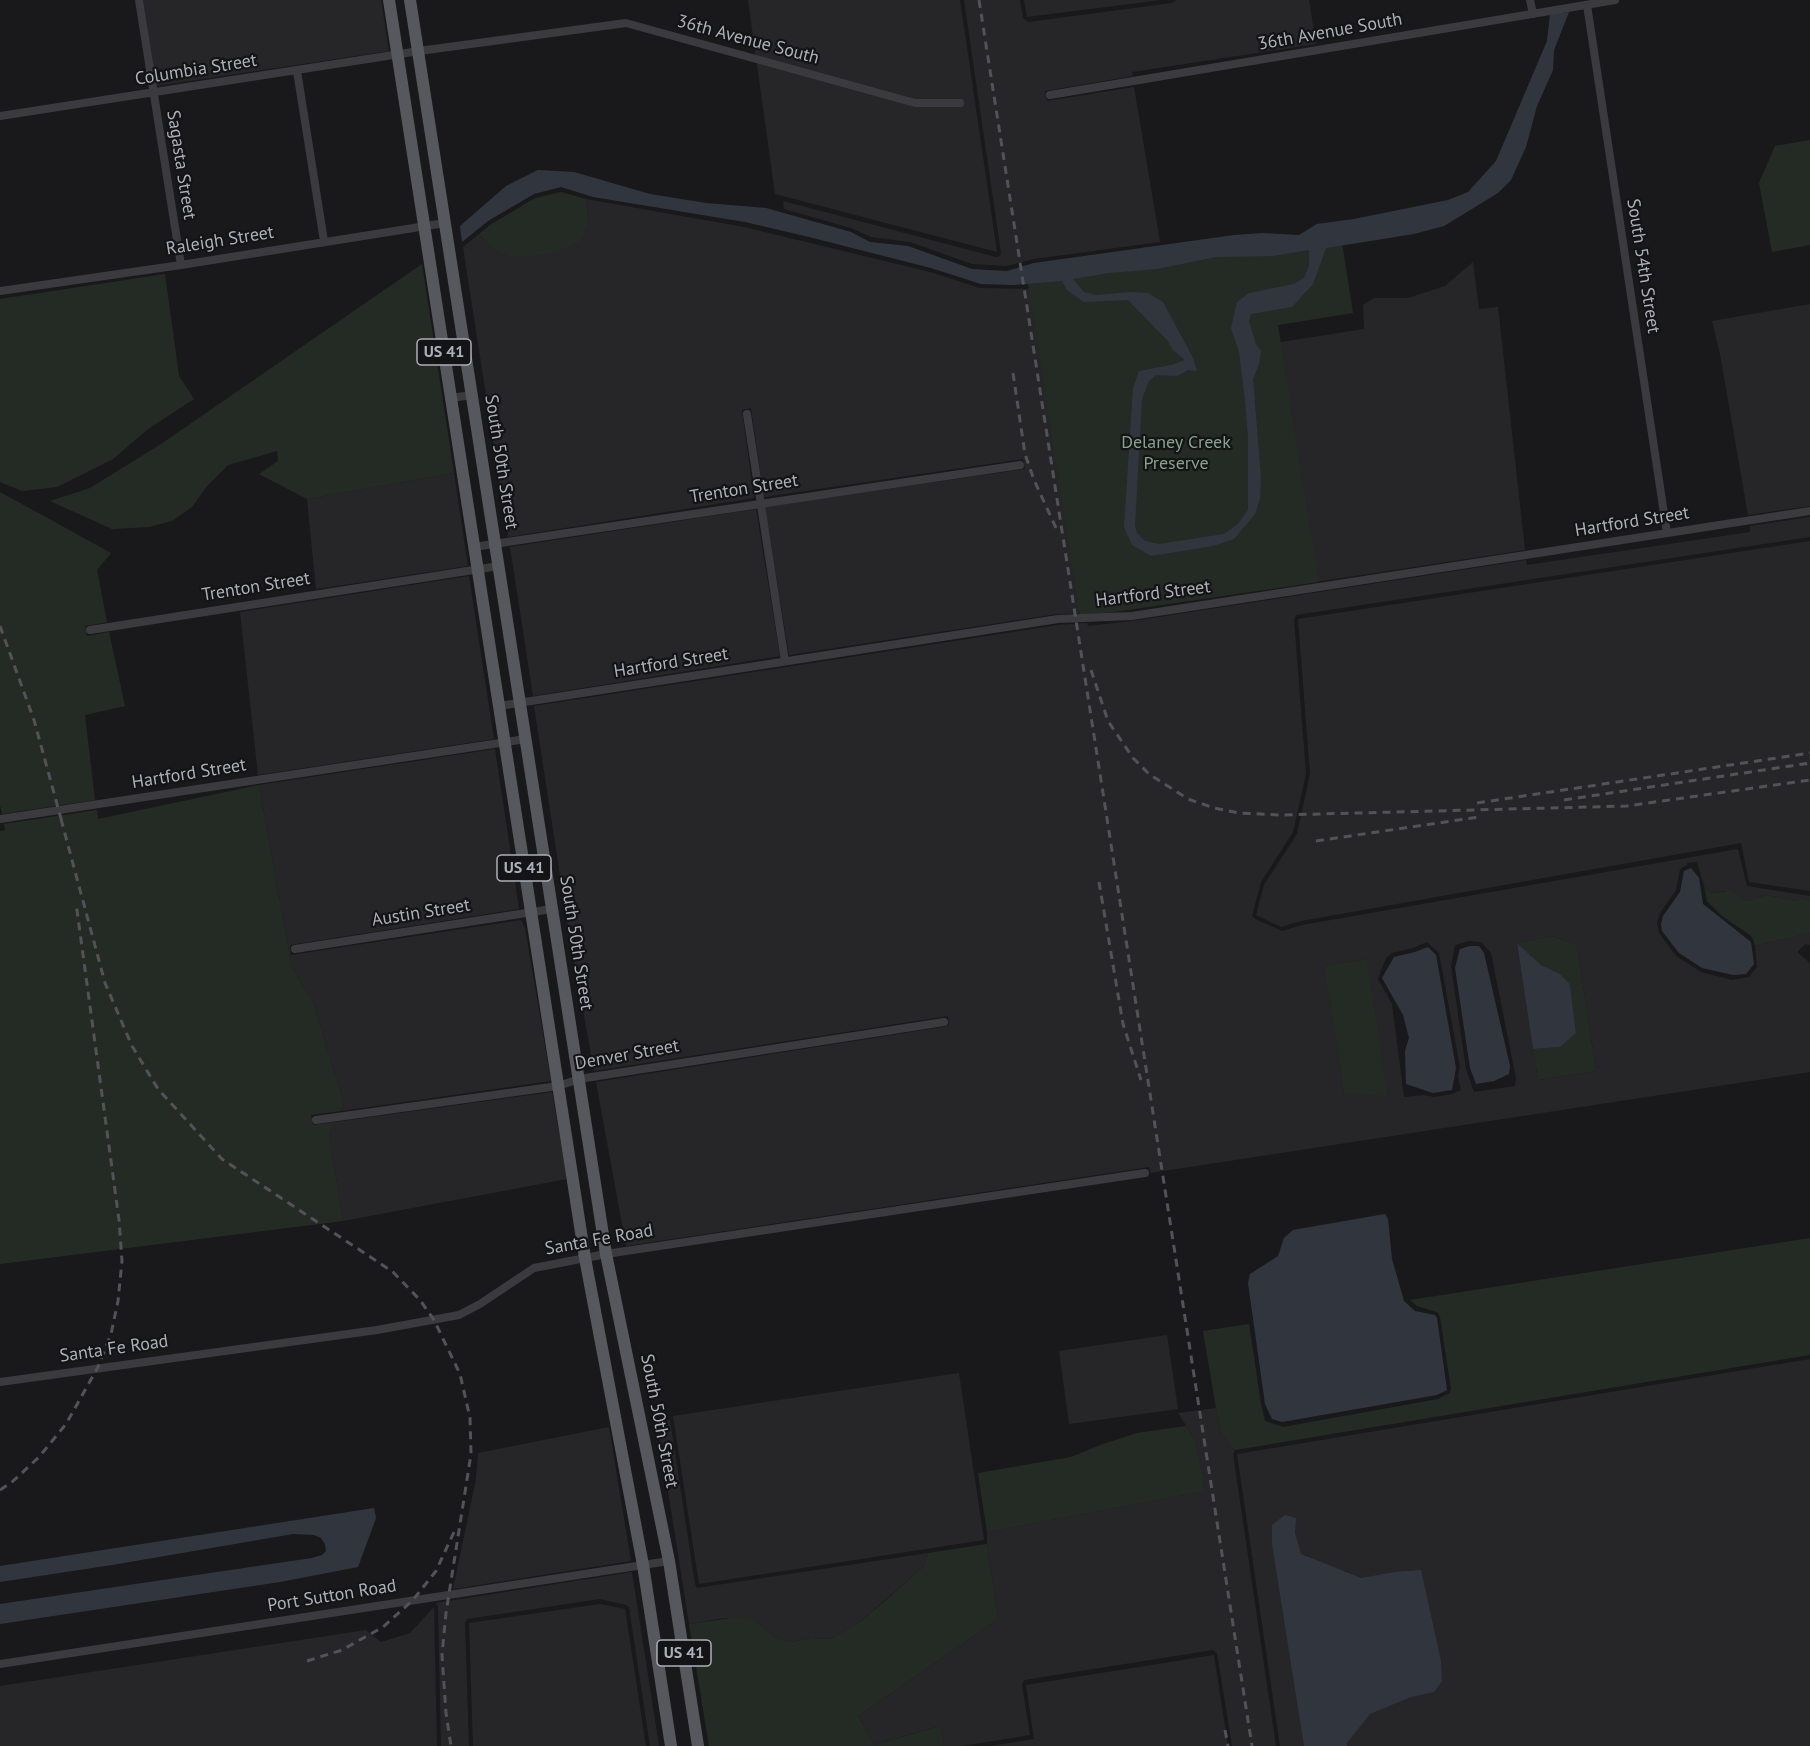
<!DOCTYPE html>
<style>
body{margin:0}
canvas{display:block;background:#19191b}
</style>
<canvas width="1810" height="1746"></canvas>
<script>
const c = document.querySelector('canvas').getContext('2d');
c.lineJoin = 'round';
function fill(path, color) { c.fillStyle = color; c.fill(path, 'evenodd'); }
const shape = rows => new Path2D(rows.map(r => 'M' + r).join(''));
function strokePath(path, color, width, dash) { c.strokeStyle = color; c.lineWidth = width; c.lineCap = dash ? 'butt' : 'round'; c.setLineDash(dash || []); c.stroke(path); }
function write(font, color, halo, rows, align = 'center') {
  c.font = font + ' "PT Sans",sans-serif'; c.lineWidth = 4.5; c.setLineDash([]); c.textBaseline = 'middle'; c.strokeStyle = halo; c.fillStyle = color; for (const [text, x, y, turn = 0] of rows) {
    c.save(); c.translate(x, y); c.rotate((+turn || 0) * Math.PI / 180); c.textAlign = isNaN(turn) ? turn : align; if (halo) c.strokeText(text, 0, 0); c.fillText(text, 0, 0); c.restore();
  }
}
fill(shape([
 [143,0,381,0,389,51,156,86],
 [748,0,960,0,997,252,775,194],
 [964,0,1020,0,1023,18,1028,22,1172,3,1176,0,1309,0,1316,44,1132,72,1133,76,1045,91,1047,101,1134,87,1160,242,1034,259,1006,266,972,264,910,242,871,237,851,228,784,209,783,201,996,257,1000,256,1001,253],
 [1024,0,1161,0,1027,17],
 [586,199,744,227,930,272,980,288,1030,289,1086,613,1057,614,789,655,765,507,1025,469,1023,459,764,497,751,408,742,410,754,498,508,537,463,247,479,234,492,248,589,223],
 [1473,262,1479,309,1498,307,1525,550,1309,583,1275,343,1364,329,1363,305,1374,298,1408,298,1445,286],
 [1810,304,1810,506,1748,515,1720,354,1712,321],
 [454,473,468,566,316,589,307,499],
 [756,509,780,656,533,696,510,547],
 [1810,517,1810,537,1296,615,1294,619,1306,774,1293,832,1261,882,1252,916,1255,919,1282,931,1302,925,1738,849,1747,886,1810,896,1810,901,1802,898,1795,901,1767,895,1746,901,1725,891,1711,893,1704,886,1697,862,1687,863,1687,865,1680,869,1676,890,1660,913,1657,923,1659,933,1676,956,1701,972,1732,980,1749,977,1757,967,1755,946,1810,933,1810,945,1805,944,1797,952,1810,963,1810,1072,1150,1173,1149,1167,626,1246,596,1082,949,1026,948,1016,594,1071,567,921,534,706,1058,625,1087,623,1088,626,1133,621,1526,560,1527,565,1750,532,1750,526],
 [1552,936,1577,945,1596,1071,1538,1080,1517,943],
 [1469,941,1481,942,1491,953,1516,1078,1515,1086,1474,1092,1466,1069,1451,966,1455,945],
 [1427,942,1439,953,1460,1067,1458,1077,1461,1090,1452,1094,1434,1097,1424,1095,1404,1097,1392,1004,1378,979,1379,976,1386,958,1392,953,1413,948],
 [1367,959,1344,1094,1325,966],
 [1810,541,1810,891,1749,882,1741,843,1301,921,1281,927,1256,915,1264,885,1297,834,1310,774,1298,619],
 [469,576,494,739,258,775,240,612],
 [495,749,519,909,290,945,291,955,521,920,525,928,551,1081,341,1111,344,1104,313,1001,292,968,259,785],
 [552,1092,567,1179,343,1221,329,1134,335,1122],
 [1167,1335,1178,1409,1069,1424,1059,1351],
 [1810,1359,1810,1746,1280,1746,1237,1454],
 [959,1373,984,1540,699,1584,673,1416],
 [1216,1408,1220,1432,1235,1450,1233,1454,1276,1746,1232,1746,1217,1653,1213,1650,1024,1680,1022,1685,1030,1735,962,1746,944,1746,939,1726,874,1745,858,1716,998,1619,987,1544,987,1532,1204,1491,1196,1441,1178,1413],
 [670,1420,695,1584,697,1588,928,1553,923,1567,861,1621,831,1639,811,1638,792,1642,776,1638,754,1620,725,1618,689,1624,657,1421],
 [609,1427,631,1561,453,1589,476,1479,478,1453],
 [632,1572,659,1746,650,1746,629,1607,626,1605,600,1599,467,1619,465,1623,469,1746,441,1746,438,1607,436,1603],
 [600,1604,625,1609,646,1746,473,1746,469,1623],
 [434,1607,437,1746,0,1746,0,1686,366,1630,381,1642,410,1633],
 [1214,1655,1228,1746,991,1746,1034,1739,1026,1685]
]), '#262528');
fill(shape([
 [1810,140,1810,245,1772,252,1759,183,1775,146],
 [561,192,586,199,589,223,579,242,557,252,529,257,509,256,492,248,479,234,490,225,535,198],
 [1340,230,1353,313,1278,325,1319,582,1080,617,1027,278],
 [422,264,454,473,307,499,259,474,278,461,277,451,228,465,206,487,192,507,172,521,149,527,112,529,50,501,90,488,161,444],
 [165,274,179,376,194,399,148,429,113,459,57,487,22,491,0,482,0,299],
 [0,492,111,553,97,570,107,622,85,626,87,636,109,632,125,706,85,715,95,800,2,814,0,805],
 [259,785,292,968,313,1001,344,1104,341,1111,311,1115,313,1125,335,1122,329,1134,343,1221,0,1264,0,831,5,830,4,824,97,810,98,819],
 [1704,886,1711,893,1731,891,1746,901,1767,895,1795,901,1802,898,1810,901,1810,933,1755,946,1753,939,1750,935,1722,916,1707,901],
 [1552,936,1577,945,1596,1071,1538,1080,1533,1049,1560,1047,1576,1032,1570,984,1560,974,1541,965,1517,943],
 [1367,959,1388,1096,1344,1094,1324,966],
 [1810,1238,1810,1355,1235,1450,1220,1432,1203,1331,1249,1324,1261,1404,1265,1421,1283,1427,1438,1399,1450,1393,1451,1389,1440,1317,1437,1312,1417,1306,1410,1300],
 [1186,1426,1196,1441,1205,1491,987,1532,978,1473,1071,1457,1103,1444,1137,1433],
 [987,1544,998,1619,858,1716,874,1745,940,1726,944,1746,709,1746,689,1624,738,1617,754,1620,776,1638,792,1642,811,1638,831,1639,861,1621,886,1600,923,1567,928,1553]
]), '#242b25');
fill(shape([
 [1569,12,1554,50,1553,70,1537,106,1526,147,1511,180,1498,193,1444,226,1414,234,1326,248,1313,284,1292,307,1251,314,1249,322,1256,344,1261,351,1259,364,1253,379,1261,478,1260,499,1255,514,1234,539,1213,546,1151,556,1132,545,1124,527,1133,388,1139,371,1171,365,1185,360,1173,350,1167,340,1128,300,1084,302,1067,290,1062,281,1014,285,981,284,931,268,809,237,745,222,593,197,561,187,534,194,488,221,462,242,460,226,506,186,538,170,574,172,650,194,706,203,766,208,851,232,870,242,908,246,972,269,1007,271,1034,263,1234,235,1263,233,1299,235,1317,224,1354,219,1448,200,1468,192,1496,161,1547,41,1550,14],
 [1309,250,1309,266,1304,278,1294,284,1249,293,1237,302,1231,328,1239,352,1245,400,1248,437,1248,510,1238,524,1224,534,1159,544,1145,541,1137,533,1135,525,1142,399,1149,381,1156,375,1177,376,1188,370,1197,371,1193,358,1163,302,1148,293,1129,292,1097,295,1084,292,1073,279,1109,273,1157,269,1216,257,1273,256],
 [1691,868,1699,878,1703,904,1751,942,1754,964,1746,974,1733,975,1702,968,1679,953,1662,931,1661,924,1663,916,1680,892,1684,871],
 [1517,943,1541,965,1560,974,1570,984,1576,1033,1560,1047,1533,1049],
 [1470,946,1479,946,1484,953,1510,1066,1509,1074,1494,1081,1476,1084,1470,1068,1455,968,1460,949],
 [1428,947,1436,955,1456,1068,1452,1090,1433,1093,1406,1084,1405,1051,1409,1038,1403,1015,1382,978,1394,957,1415,952],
 [1385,1214,1388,1219,1392,1259,1404,1301,1415,1311,1435,1315,1437,1318,1447,1390,1437,1395,1282,1422,1272,1419,1265,1404,1248,1283,1250,1274,1278,1256,1284,1238,1293,1230],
 [374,1508,376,1518,358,1567,280,1582,0,1624,0,1604,312,1558,322,1555,326,1551,325,1544,321,1538,314,1535,293,1534,112,1565,0,1582,0,1566],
 [1285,1515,1296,1518,1295,1533,1301,1554,1361,1578,1395,1572,1421,1570,1441,1661,1442,1681,1434,1692,1411,1697,1370,1714,1347,1743,1347,1746,1304,1746,1272,1544,1272,1525]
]), '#31363e');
strokePath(shape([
 [139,0,181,265],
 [1530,0,1533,14],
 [1587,5,1667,533],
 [297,71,324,241],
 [1050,95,1615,0],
 [0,116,419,51,626,23,915,103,960,103],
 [0,291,181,265,445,223],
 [451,398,472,395],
 [747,414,785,661],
 [474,547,1020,465],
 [90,630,499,566],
 [499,706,1058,619,1132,616,1810,511],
 [0,819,526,739],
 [295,949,552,909],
 [316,1120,558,1086,579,1079,944,1022],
 [0,1382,377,1330,459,1315,480,1304,534,1268,606,1254,1145,1173],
 [0,1664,669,1561]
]), '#3b3b3f', 8);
strokePath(shape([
 [389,0,585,1258,643,1565,671,1746],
 [410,0,606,1254,669,1561,698,1746]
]), '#57575e', 12);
strokePath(shape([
 [979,0,1252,1746],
 [1013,373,1025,454,1034,480,1057,530],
 [0,626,34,720,63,826],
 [1091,670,1108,721,1133,758,1149,774,1188,799,1214,808,1239,813,1281,815,1627,806,1810,780],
 [1564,800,1810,763],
 [1477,803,1810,753],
 [61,819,105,983,132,1046,158,1089,222,1159,393,1272,420,1300,434,1320,460,1374,470,1418,471,1454,446,1613,442,1655,446,1713,451,1746],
 [1316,841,1479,817],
 [1099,882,1123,1024,1141,1080],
 [0,1490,12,1482,39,1457,66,1424,98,1367,111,1334,118,1301,122,1261,119,1220,76,903],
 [307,1661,342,1650,383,1627,413,1600,436,1571,454,1532],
 [1225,1730,1228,1746]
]), '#525258', 3, [8, 6]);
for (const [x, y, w] of [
 [444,352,54],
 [524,868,54],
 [684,1653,54]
]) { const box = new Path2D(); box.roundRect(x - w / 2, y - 13, w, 26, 4.5); c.fillStyle = '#141416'; c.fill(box); strokePath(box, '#adafb9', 1.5); }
write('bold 16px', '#adafb9', null, [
 ["US 41",444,352],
 ["US 41",524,868],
 ["US 41",684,1653]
]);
write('18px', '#adafb9', '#141416', [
 ["36th Avenue South",1330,32,-10],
 ["36th Avenue South",748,40,15],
 ["Columbia Street",196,70,-9],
 ["Sagasta Street",181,165,81],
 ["Raleigh Street",220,241,-9],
 ["South 54th Street",1643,266,81],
 ["South 50th Street",501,462,81],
 ["Trenton Street",744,489,-9],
 ["Hartford Street",1632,522,-9],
 ["Trenton Street",256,587,-9],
 ["Hartford Street",1153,594,-7],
 ["Hartford Street",671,663,-9],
 ["Hartford Street",189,774,-9],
 ["Austin Street",421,913,-9],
 ["South 50th Street",576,943,81],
 ["Denver Street",627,1055,-10],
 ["Santa Fe Road",599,1240,-10],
 ["Santa Fe Road",114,1349,-8],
 ["South 50th Street",659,1421,79],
 ["Port Sutton Road",332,1596,-9]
]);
write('18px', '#87a28d', '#141416', [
 ["Delaney Creek",1176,443],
 ["Preserve",1176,464]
]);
</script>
